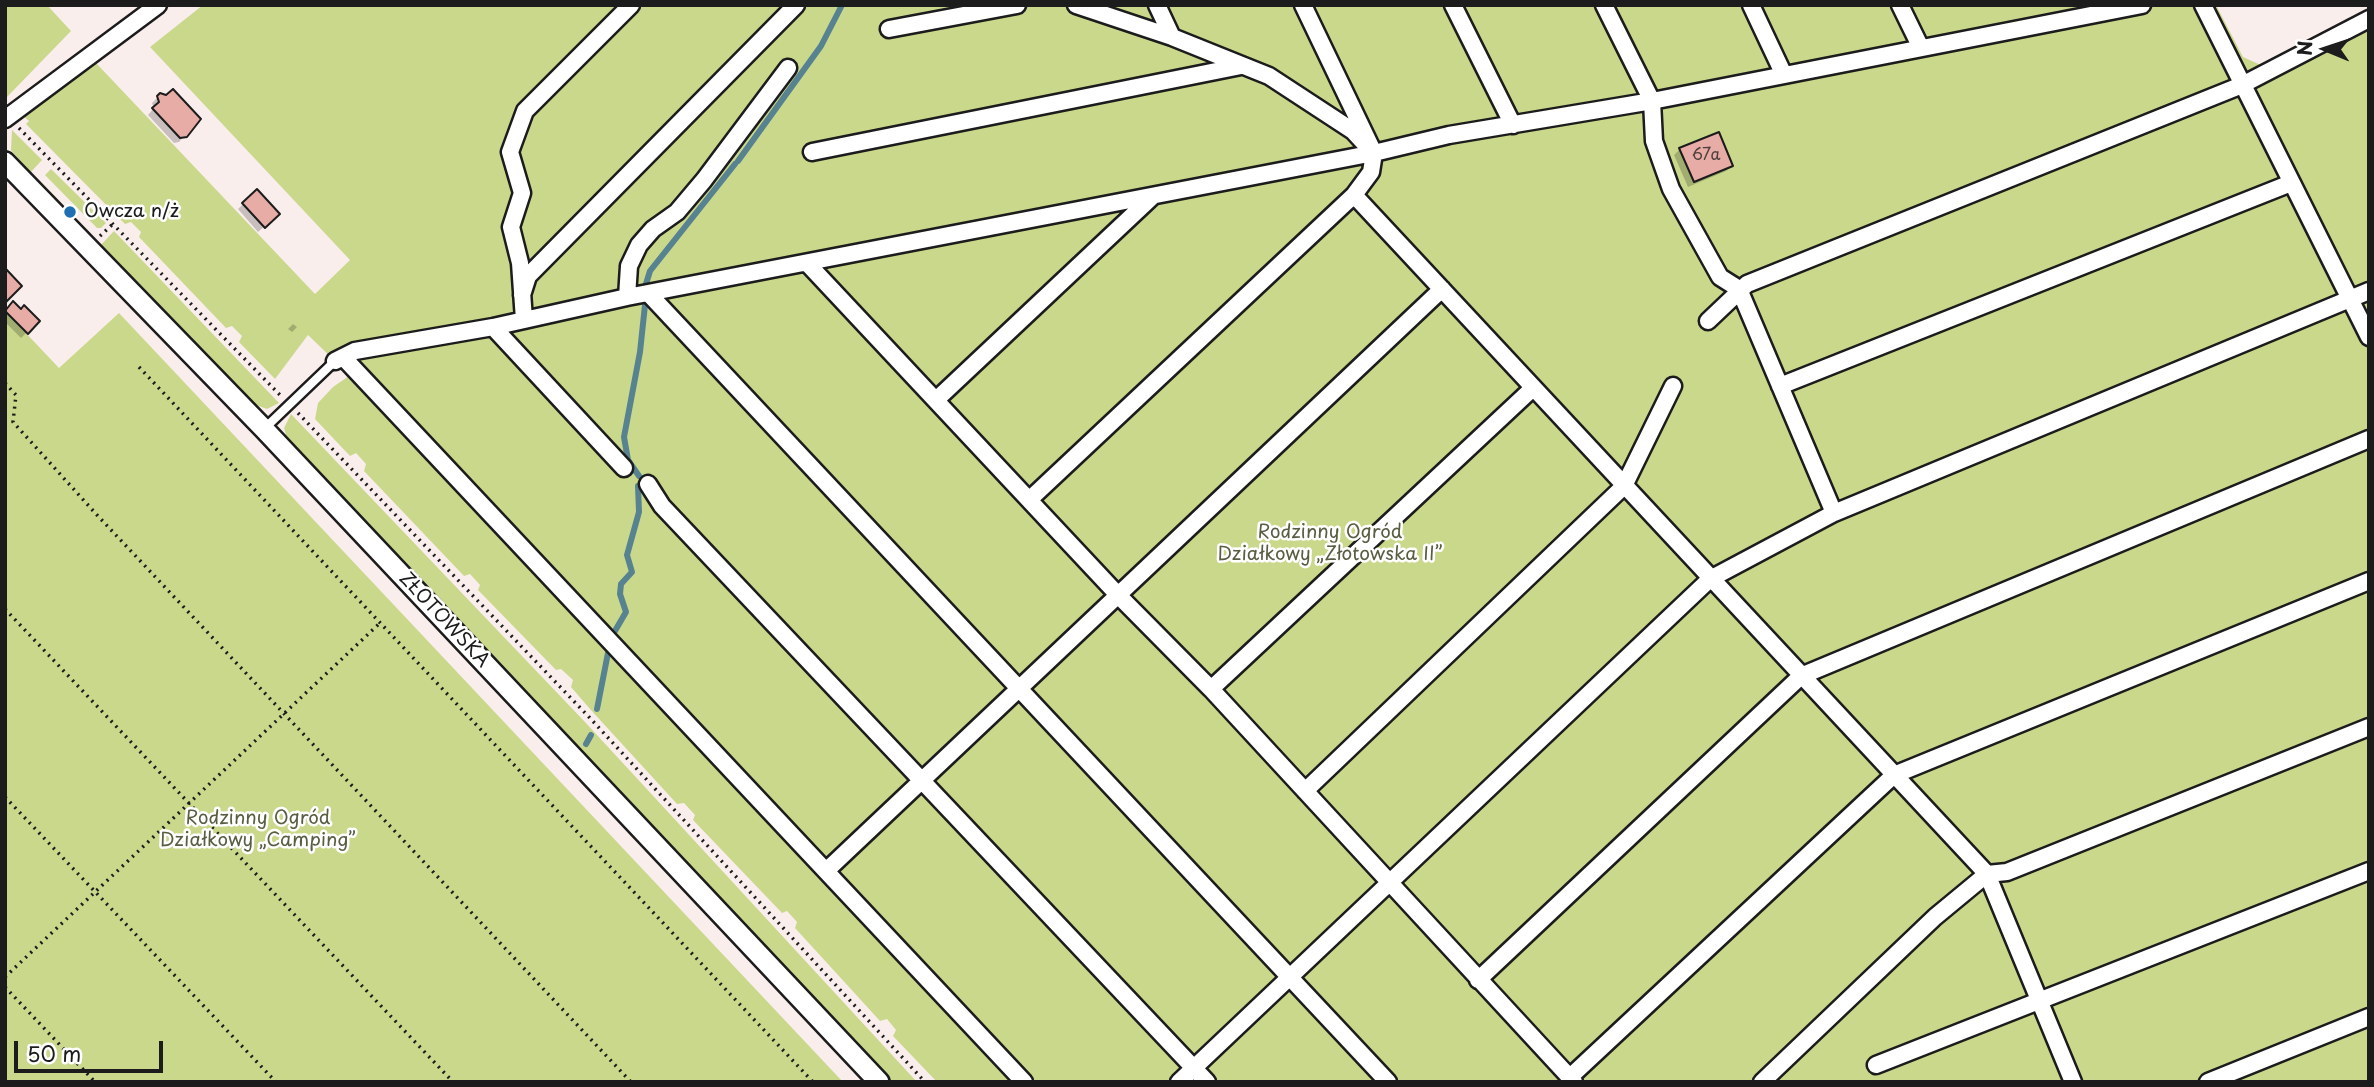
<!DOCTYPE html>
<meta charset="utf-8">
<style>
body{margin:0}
#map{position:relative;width:2374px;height:1087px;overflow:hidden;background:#faeeed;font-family:"Playpen Sans",sans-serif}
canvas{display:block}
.frame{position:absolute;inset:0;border:7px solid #1c1c1c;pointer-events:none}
.north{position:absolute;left:2290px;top:14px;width:70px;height:70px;-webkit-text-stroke:5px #fff;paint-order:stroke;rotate:272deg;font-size:19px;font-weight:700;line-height:28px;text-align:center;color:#1c1c1c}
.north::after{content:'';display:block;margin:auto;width:24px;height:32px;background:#1c1c1c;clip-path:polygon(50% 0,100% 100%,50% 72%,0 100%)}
.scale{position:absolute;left:14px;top:1041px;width:149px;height:32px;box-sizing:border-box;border:4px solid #1c1c1c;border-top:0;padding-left:9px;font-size:21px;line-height:24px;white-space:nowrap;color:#1c1c1c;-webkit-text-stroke:5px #fff;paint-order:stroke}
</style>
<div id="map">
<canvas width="2374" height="1087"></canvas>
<div class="frame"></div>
<div class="north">N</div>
<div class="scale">50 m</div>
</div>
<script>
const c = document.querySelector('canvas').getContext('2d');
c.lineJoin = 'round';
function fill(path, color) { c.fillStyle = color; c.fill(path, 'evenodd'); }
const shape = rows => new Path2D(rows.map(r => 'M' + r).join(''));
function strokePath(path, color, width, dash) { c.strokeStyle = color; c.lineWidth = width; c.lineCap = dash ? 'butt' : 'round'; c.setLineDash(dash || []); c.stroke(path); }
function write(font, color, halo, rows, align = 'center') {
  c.font = font + ' "Playpen Sans",sans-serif'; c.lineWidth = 5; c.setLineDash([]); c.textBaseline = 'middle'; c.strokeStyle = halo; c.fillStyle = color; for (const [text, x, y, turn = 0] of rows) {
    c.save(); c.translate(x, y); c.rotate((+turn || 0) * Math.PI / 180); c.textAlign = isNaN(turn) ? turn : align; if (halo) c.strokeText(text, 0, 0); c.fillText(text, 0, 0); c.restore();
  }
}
fill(shape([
 [5,5,47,5,71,31,7,97],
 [203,5,2216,5,2243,57,2263,66,2369,10,2369,1082,937,1082,893,1036,896,1030,887,1019,880,1021,795,928,797,922,787,911,782,913,693,820,695,815,684,803,677,804,590,709,571,687,573,680,561,669,556,670,478,590,480,585,470,574,464,576,364,471,366,464,356,453,350,456,315,419,318,403,333,387,349,376,335,361,308,335,275,379,239,342,242,336,232,326,226,328,139,237,141,232,131,222,125,224,26,124,29,121,23,116,96,63,315,294,350,260,150,47],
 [12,130,42,160,30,173,11,150],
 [51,169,106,223,101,228,97,228,45,175],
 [114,231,279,403,267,409,253,404,101,245],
 [5,311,59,368,119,313,843,1082,5,1082],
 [291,414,585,722,917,1082,891,1082,288,441,284,428]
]), '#cad88c');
fill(shape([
 [160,95,185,135,179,142,174,143,148,115,154,108,152,103],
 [1680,149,1731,166,1726,171,1688,187,1674,155],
 [257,191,278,214,258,232,238,209],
 [5,311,38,321,21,338,5,322],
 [293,324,297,327,292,332,288,329]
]), '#0003');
strokePath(shape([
 [738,161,821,46,842,5],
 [646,284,650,271,735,164],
 [639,476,628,460,624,437,640,352,645,305],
 [612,636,626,612,620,594,621,584,632,572,627,555,639,512,638,486],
 [597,709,608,653],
 [586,744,591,735]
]), '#578391', 6);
const building = shape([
 [173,89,201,119,187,137,180,138,152,108,159,102,157,96,160,93,166,95,173,89],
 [1719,132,1733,166,1694,182,1679,148,1719,132],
 [257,189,280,214,265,228,242,203,257,189],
 [5,268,22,286,5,303,5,268],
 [13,301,21,309,24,305,40,321,28,334,5,311,13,301]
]);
fill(building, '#e7aca5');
strokePath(building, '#1c1c1c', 2);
const service = shape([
 [264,429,335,361]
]);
const minor = shape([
 [1076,5,1172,37,1269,76,1353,131,1365,144],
 [1157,5,1172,37],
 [1453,5,1513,125],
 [1604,5,1652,101,1654,141,1671,189,1720,277,1739,289,1834,513],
 [1751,5,1784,75],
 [1900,5,1921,48],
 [2203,5,2369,337],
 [889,29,1017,5],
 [5,119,158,5],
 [812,152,1241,66],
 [1354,195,1987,874,2073,1082],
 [807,263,1118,595,1211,689,1574,1082],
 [649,294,1388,1082],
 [522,295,528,276,796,5],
 [627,297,629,266,639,245,653,229,677,212,704,180,788,68],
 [524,320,520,263,511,227,522,193,510,152,525,111,631,5],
 [1708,321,1747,284,2242,85,2369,19],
 [493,327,624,468],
 [343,357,1024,1082],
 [335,361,355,351,493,327,627,297,1374,153,1449,135,1652,101,2142,5],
 [1780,386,2291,183],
 [936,400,1153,196],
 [648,484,662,506,1207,1082],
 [1029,500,1354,195,1371,172,1374,153,1303,5],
 [1211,689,1533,388],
 [1305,791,1624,486,1673,386],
 [826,871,1442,289],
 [1478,980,1801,676,2369,439],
 [1876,1065,2369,871],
 [1570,1077,1894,775,2369,581],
 [1179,1082,1710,579,1834,513,2369,291],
 [1762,1082,1935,917,1987,874,2007,872,2369,727],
 [2208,1082,2369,1017]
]);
const tertiary = shape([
 [5,162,264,429,879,1082]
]);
strokePath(service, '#1c1c1c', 13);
strokePath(minor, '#1c1c1c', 21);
strokePath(tertiary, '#1c1c1c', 24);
strokePath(shape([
 [19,128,280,395],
 [100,236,114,223],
 [139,367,813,1082],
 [5,383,16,395,13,422,97,515,631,1082],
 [298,413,589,717,925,1082],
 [5,609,453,1082],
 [5,797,276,1082],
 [5,977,381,622],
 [5,987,95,1082]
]), '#1c1c1c', 3.5, [2, 5]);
strokePath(service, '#fff', 8);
strokePath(minor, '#fff', 16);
strokePath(tertiary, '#fff', 19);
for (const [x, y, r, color] of [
 [70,212,7,"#1f6fb2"]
]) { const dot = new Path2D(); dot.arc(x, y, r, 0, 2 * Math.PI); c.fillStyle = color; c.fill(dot); strokePath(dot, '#fff', 2.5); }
write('16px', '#4f403e', null, [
 ["67a",1706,156]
]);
write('19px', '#1c1c1c', '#fff', [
 ["Owcza n/ż",84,212]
], 'left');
write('19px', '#595e43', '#fff', [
 ["Rodzinny Ogród",1330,533],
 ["Działkowy „Złotowska II”",1330,555],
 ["Rodzinny Ogród",258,819],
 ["Działkowy „Camping”",258,841]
]);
write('19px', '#1c1c1c', '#fff', [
 ["ZŁOTOWSKA",444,620,47]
]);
</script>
